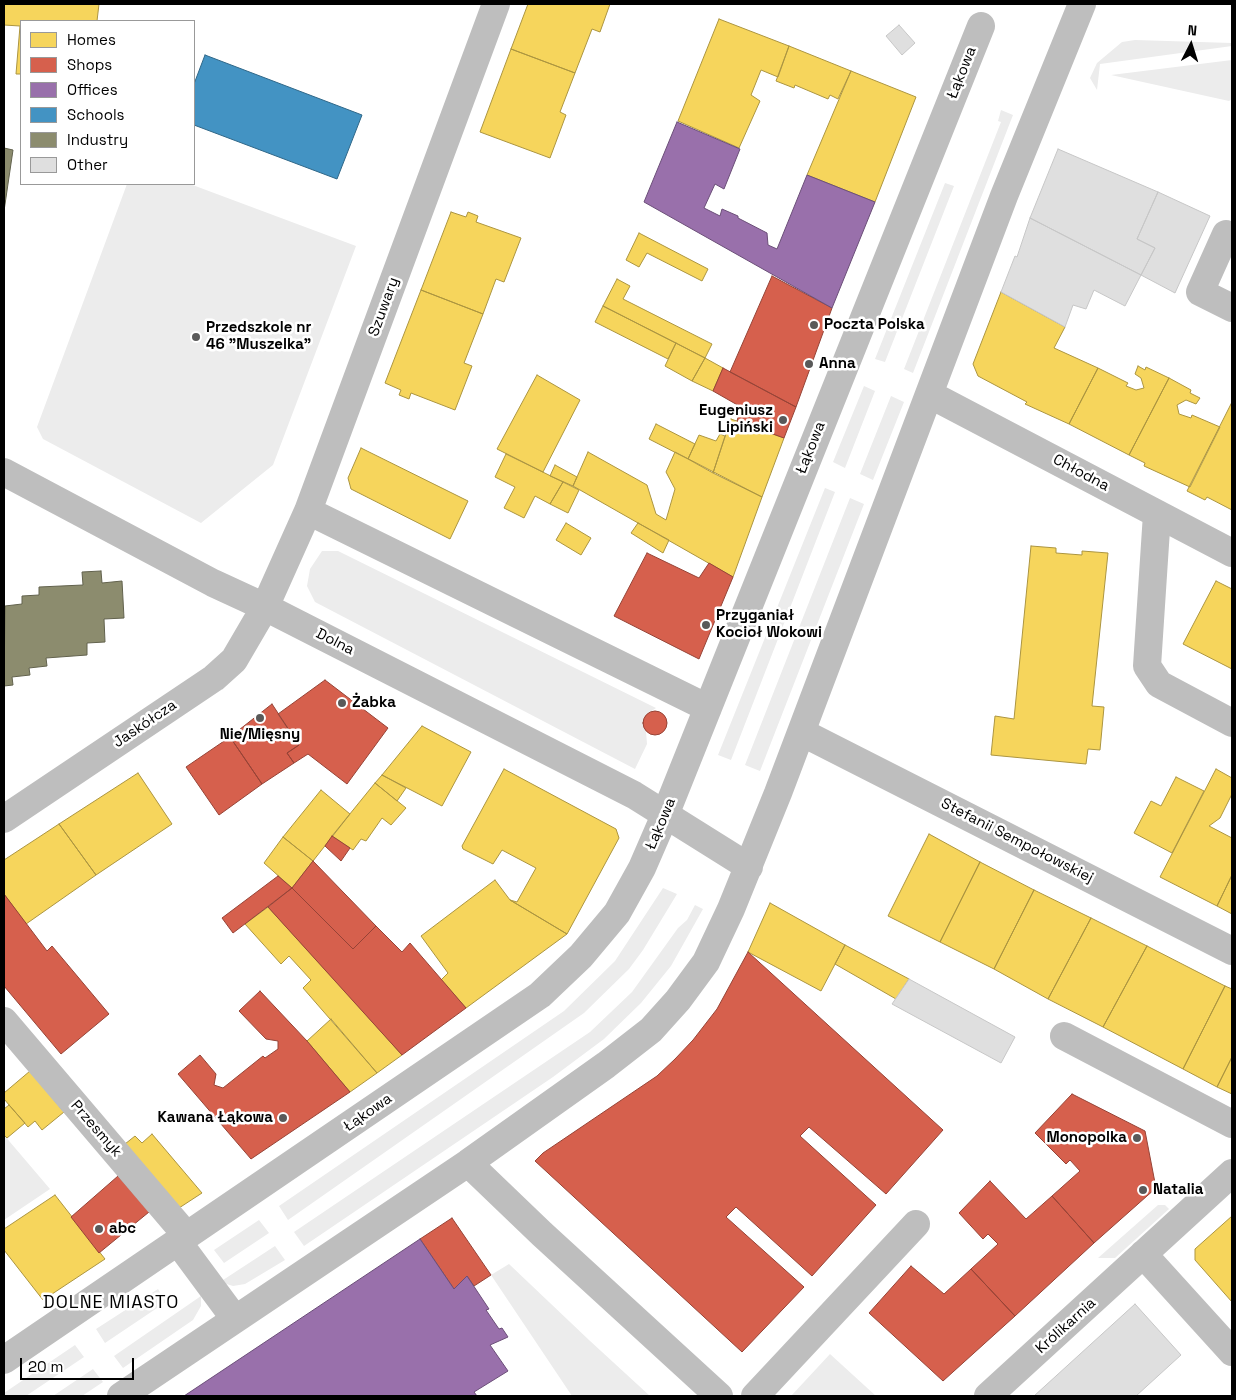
<!DOCTYPE html>
<meta charset="utf-8">
<style>
body{margin:0}
#map{position:relative;width:1236px;height:1400px;overflow:hidden;background:#fff;font-family:"Space Grotesk",sans-serif}
canvas{display:block}
.frame{position:absolute;inset:0;border:5px solid #000;pointer-events:none}
.legend{position:absolute;left:20px;top:20px;width:175px;height:165px;box-sizing:border-box;background:#fff;border:1px solid #999;margin:0;padding:6px 9px;list-style:none;font-size:15px;color:#000}
.legend li{display:flex;align-items:center;gap:10px;height:25px}
.legend b{width:25px;border:1px solid #999}
.north{position:absolute;left:1166px;top:20px;width:50px;height:50px;-webkit-text-stroke:4px #fff;paint-order:stroke;rotate:5deg;font-size:14px;font-weight:700;line-height:20px;text-align:center;color:#000}
.north::after{content:'';display:block;margin:auto;width:18px;height:22px;background:#000;clip-path:polygon(50% 0,100% 100%,50% 72%,0 100%)}
.scale{position:absolute;left:20px;top:1358px;width:114px;height:22px;box-sizing:border-box;border:2px solid #000;border-top:0;padding-left:6px;font-size:15px;line-height:18px;white-space:nowrap;color:#000;-webkit-text-stroke:4px #fff;paint-order:stroke}
</style>
<div id="map">
<canvas width="1236" height="1400"></canvas>
<div class="frame"></div>
<ul class="legend">
<li><b style="height:14px;background:#f6d55c"></b>Homes</li>
<li><b style="height:14px;background:#d6604d"></b>Shops</li>
<li><b style="height:14px;background:#9970ab"></b>Offices</li>
<li><b style="height:14px;background:#4393c3"></b>Schools</li>
<li><b style="height:14px;background:#8c8c6e"></b>Industry</li>
<li><b style="height:14px;background:#dfdfdf"></b>Other</li>
</ul>
<div class="north">N</div>
<div class="scale">20 m</div>
</div>
<script>
const c = document.querySelector('canvas').getContext('2d');
c.lineJoin = 'round';
function fill(path, color) { c.fillStyle = color; c.fill(path, 'evenodd'); }
const shape = rows => new Path2D(rows.map(r => 'M' + r).join(''));
function strokePath(path, color, width, dash) { c.strokeStyle = color; c.lineWidth = width; c.lineCap = dash ? 'butt' : 'round'; c.setLineDash(dash || []); c.stroke(path); }
function write(font, color, halo, rows, align = 'center') {
  c.font = font + ' "Space Grotesk",sans-serif'; c.lineWidth = 5; c.setLineDash([]); c.textBaseline = 'middle'; c.strokeStyle = halo; c.fillStyle = color; for (const [text, x, y, turn = 0] of rows) {
    c.save(); c.translate(x, y); c.rotate((+turn || 0) * Math.PI / 180); c.textAlign = isNaN(turn) ? turn : align; if (halo) c.strokeText(text, 0, 0); c.fillText(text, 0, 0); c.restore();
  }
}
fill(shape([
 [1135,40,1232,43,1232,46,1100,64,1097,90,1090,78,1097,63,1122,42],
 [1232,60,1232,99,1229,101,1111,75],
 [1001,110,1013,115,913,373,904,369,1001,122,998,121],
 [945,183,954,186,885,362,875,359],
 [127,184,190,184,356,246,273,465,201,523,43,439,37,427],
 [864,386,875,391,845,468,833,462],
 [891,396,904,402,873,480,860,474],
 [825,488,835,492,731,760,718,755],
 [850,498,864,504,760,771,745,765],
 [322,551,338,551,656,708,647,714,643,723,646,731,647,744,635,769,315,602,307,586,310,569],
 [663,888,677,894,643,950,629,969,584,1013,288,1220,279,1206,564,1011,615,961],
 [695,905,703,909,671,966,641,1003,604,1039,553,1077,304,1246,294,1232,590,1032,632,992,678,928,687,920],
 [4,1135,50,1189,4,1220],
 [1158,1205,1165,1205,1169,1209,1115,1258,1098,1258],
 [259,1220,269,1233,224,1263,214,1250],
 [275,1246,285,1260,245,1284,233,1286,220,1282],
 [509,1264,589,1340,650,1396,572,1396,491,1275],
 [158,1289,166,1302,105,1343,96,1329],
 [201,1296,201,1306,193,1320,123,1368,114,1356],
 [75,1345,84,1357,26,1396,4,1396,4,1393],
 [830,1354,876,1396,791,1396],
 [93,1369,103,1382,82,1396,53,1396]
]), '#ececec');
const homes = shape([
 [4,4,99,4,97,21,21,21,21,74,16,74,20,26,4,25,4,4],
 [528,4,610,4,600,32,592,29,575,73,511,49,528,4],
 [719,19,789,46,778,77,761,70,751,95,760,101,739,148,678,121,719,19],
 [789,46,851,71,838,99,830,95,828,99,795,85,794,88,776,81,789,46],
 [511,49,575,73,560,112,566,115,550,158,480,132,511,49],
 [851,71,916,97,875,202,807,175,851,71],
 [451,212,466,217,468,212,478,216,476,222,521,238,504,282,496,279,483,314,421,290,451,212],
 [639,233,708,269,702,281,647,253,639,267,626,260,639,233],
 [617,279,630,286,623,299,712,344,705,358,603,306,617,279],
 [421,290,483,314,464,363,472,366,455,410,411,393,409,399,399,395,401,390,385,383,421,290],
 [1001,292,1065,327,1054,348,1098,368,1069,424,1025,404,1027,402,978,376,973,364,1001,292],
 [603,306,676,343,668,359,595,322,603,306],
 [676,343,705,358,692,381,665,366,676,343],
 [705,358,723,368,713,391,692,381,705,358],
 [1138,366,1145,370,1146,367,1169,378,1129,455,1069,424,1098,368,1128,383,1126,386,1136,390,1144,388,1141,378,1135,374,1138,366],
 [537,375,580,400,543,472,497,449,537,375],
 [1169,378,1191,390,1190,393,1200,398,1196,404,1186,400,1177,405,1179,414,1191,418,1192,415,1220,427,1190,487,1144,466,1145,463,1129,455,1169,378],
 [1232,402,1232,510,1207,497,1205,500,1187,491,1232,402],
 [731,419,784,438,762,497,713,473,731,419],
 [656,424,695,444,688,459,649,439,656,424],
 [720,434,725,436,713,473,688,459,699,435,716,441,720,434],
 [361,448,468,501,450,539,351,489,348,478,361,448],
 [588,452,647,485,656,514,666,520,675,489,666,472,675,452,762,497,733,577,573,486,588,452],
 [506,454,563,482,550,504,535,496,524,518,504,508,515,487,495,477,506,454],
 [555,465,577,477,573,486,550,476,555,465],
 [563,482,579,490,568,513,550,504,563,482],
 [566,523,591,538,581,555,556,540,566,523],
 [638,523,669,540,663,553,631,533,638,523],
 [1031,546,1056,548,1056,553,1082,555,1082,551,1108,553,1092,706,1104,707,1100,750,1088,749,1086,764,991,755,995,716,1014,719,1031,546],
 [1216,581,1232,589,1232,669,1183,644,1216,581],
 [422,726,471,752,442,806,382,775,422,726],
 [504,769,616,829,619,838,567,934,510,900,517,902,536,868,502,850,493,864,463,849,462,846,504,769],
 [1216,769,1232,778,1232,794,1220,818,1209,826,1232,838,1232,875,1217,906,1160,877,1216,769],
 [138,773,172,824,96,875,59,824,138,773],
 [382,775,406,788,397,801,375,783,382,775],
 [1176,777,1204,791,1172,853,1134,833,1151,801,1161,806,1176,777],
 [375,783,406,808,391,825,382,818,366,841,361,839,353,850,332,836,375,783],
 [321,790,350,814,313,861,283,837,321,790],
 [59,824,96,875,26,924,4,894,4,860,59,824],
 [929,834,980,862,940,942,888,916,929,834],
 [283,837,313,861,292,888,264,863,283,837],
 [980,862,1034,890,994,969,940,942,980,862],
 [1232,875,1232,914,1217,906,1232,875],
 [495,880,510,900,567,934,466,1008,441,980,448,973,421,936,495,880],
 [1034,890,1091,918,1048,999,994,969,1034,890],
 [770,903,845,945,821,991,748,952,770,903],
 [268,907,342,988,402,1055,377,1073,303,988,311,980,289,956,281,964,245,924,268,907],
 [1091,918,1147,946,1103,1027,1048,999,1091,918],
 [845,945,909,979,896,999,835,964,845,945],
 [1147,946,1225,986,1183,1069,1103,1027,1147,946],
 [1225,986,1232,989,1232,1057,1217,1087,1183,1069,1225,986],
 [331,1019,377,1073,350,1092,307,1041,331,1019],
 [1232,1057,1232,1094,1217,1087,1232,1057],
 [30,1071,64,1112,42,1130,35,1121,28,1127,4,1099,4,1093,30,1071],
 [9,1105,25,1123,7,1138,4,1135,4,1109,9,1105],
 [152,1134,202,1193,179,1208,125,1144,135,1136,142,1143,152,1134],
 [55,1195,105,1259,43,1300,4,1250,4,1229,55,1195],
 [1232,1216,1232,1302,1195,1260,1195,1249,1232,1216]
]);
fill(homes, '#f6d55c');
strokePath(homes, '#ac9540', 1);
const shops = shape([
 [772,276,832,308,796,407,730,372,772,276],
 [723,368,796,407,784,438,737,421,741,407,713,391,723,368],
 [647,553,699,578,709,563,733,577,699,659,614,616,647,553],
 [325,680,388,728,347,784,308,754,294,763,287,753,299,745,278,714,325,680],
 [272,704,299,745,287,753,294,763,262,784,230,737,272,704],
 '643 723a12 12 0 1 1 24 0a12 12 0 1 1-24 0Z',
 [230,737,262,784,219,815,186,767,230,737],
 [332,836,350,848,341,861,325,846,332,836],
 [313,861,376,926,353,949,292,888,313,861],
 [278,876,292,888,233,933,222,918,278,876],
 [292,888,353,949,376,926,402,952,410,943,466,1008,402,1055,268,907,292,888],
 [4,894,47,951,52,946,109,1014,61,1054,4,986,4,894],
 [748,952,943,1130,886,1194,809,1127,800,1136,876,1205,812,1276,736,1207,726,1217,804,1287,742,1352,535,1161,543,1153,657,1076,675,1059,693,1040,717,1009,748,952],
 [260,991,307,1041,350,1092,251,1159,178,1074,200,1055,216,1074,214,1085,223,1088,263,1056,265,1058,278,1049,278,1041,266,1039,239,1011,260,991],
 [1072,1094,1145,1131,1156,1188,1094,1243,1052,1196,1080,1171,1070,1160,1066,1164,1035,1133,1072,1094],
 [118,1176,149,1212,99,1253,71,1217,118,1176],
 [990,1181,1026,1219,1052,1196,1094,1243,1015,1316,971,1269,998,1244,988,1234,983,1239,959,1213,990,1181],
 [452,1218,491,1275,474,1286,467,1276,454,1289,420,1239,452,1218],
 [911,1266,944,1294,971,1269,1015,1316,943,1381,869,1313,911,1266]
]);
fill(shops, '#d6604d');
strokePath(shops, '#964336', 1);
const offices = shape([
 [677,122,740,149,724,189,715,184,704,208,720,216,722,209,738,216,738,218,767,233,768,245,777,249,807,175,875,202,832,308,644,202,677,122],
 [420,1239,454,1289,467,1276,489,1309,486,1310,499,1329,502,1328,508,1337,490,1345,508,1371,474,1392,477,1396,184,1396,420,1239]
]);
fill(offices, '#9970ab');
strokePath(offices, '#6b4e78', 1);
const schools = shape([
 [205,55,362,115,337,179,194,125,194,84,205,55]
]);
fill(schools, '#4393c3');
strokePath(schools, '#2f6788', 1);
const industry = shape([
 [4,148,13,150,4,211,4,148],
 [101,571,102,583,122,581,124,618,104,619,105,642,87,643,87,655,46,658,47,666,29,668,30,675,12,677,13,685,4,686,5,606,22,604,22,596,39,595,39,587,83,585,82,572,101,571]
]);
fill(industry, '#8c8c6e');
strokePath(industry, '#62624d', 1);
const building = shape([
 [899,25,915,43,902,55,886,36,899,25],
 [1058,149,1158,192,1137,239,1155,248,1141,275,1030,218,1058,149],
 [1158,192,1210,216,1175,293,1141,275,1155,248,1137,239,1158,192],
 [1030,218,1141,275,1125,306,1094,290,1086,309,1073,305,1065,327,1001,292,1015,256,1017,257,1030,218],
 [909,979,1015,1037,1001,1063,892,1004,909,979],
 [1135,1304,1181,1355,1136,1396,1034,1396,1135,1304]
]);
fill(building, '#dfdfdf');
strokePath(building, '#c7c7c7', 1);
strokePath(shape([
 [1226,234,1200,292,1232,308],
 [929,394,1232,553],
 [4,472,213,583,265,607,634,795,749,867],
 [308,511,708,708],
 [1157,514,1147,666,1159,684,1232,723],
 [801,732,1232,951],
 [4,819,214,678,234,660,265,607,308,511,496,4],
 [4,1021,187,1236],
 [1064,1036,1232,1124],
 [468,1163,542,1234,719,1396],
 [178,1242,235,1319],
 [1143,1254,1232,1352],
 [4,1360,540,995,581,956,617,913,642,868,665,815,981,26],
 [121,1396,468,1163,606,1065,651,1030,678,1000,706,962,731,909,778,793,1004,196,1082,4],
 [755,1396,916,1224],
 [988,1396,1232,1173]
]), '#bebebe', 28);
for (const [x, y, r, color] of [
 [814,325,5,"#595959"],
 [196,337,5,"#595959"],
 [809,364,5,"#595959"],
 [783,420,5,"#595959"],
 [706,625,5,"#595959"],
 [342,703,5,"#595959"],
 [260,718,5,"#595959"],
 [283,1118,5,"#595959"],
 [1137,1138,5,"#595959"],
 [1143,1190,5,"#595959"],
 [99,1229,5,"#595959"]
]) { const dot = new Path2D(); dot.arc(x, y, r, 0, 2 * Math.PI); c.fillStyle = color; c.fill(dot); strokePath(dot, '#fff', 2); }
write('15px', '#000', '#fff', [
 ["Łąkowa",962,73,-68],
 ["Szuwary",384,307,-70],
 ["Łąkowa",811,448,-68],
 ["Chłodna",1081,473,28],
 ["Dolna",335,642,27],
 ["Jaskółcza",145,724,-34],
 ["Łąkowa",661,824,-67],
 ["Stefanii Sempołowskiej",1017,841,27],
 ["Łąkowa",368,1113,-35],
 ["Przesmyk",96,1129,49],
 ["Królikarnia",1066,1326,-42]
]);
write('bold 15px', '#000', '#fff', [
 ["Poczta Polska",824,325],
 ["Przedszkole nr",206,328],
 ["46 \"Muszelka\"",206,345],
 ["Anna",819,364],
 ["Eugeniusz",773,411,"right"],
 ["Lipiński",773,428,"right"],
 ["Przyganiał",716,616],
 ["Kocioł Wokowi",716,633],
 ["Żabka",352,703],
 ["Nie/Mięsny",260,735,"center"],
 ["Kawana Łąkowa",273,1118,"right"],
 ["Monopolka",1127,1138,"right"],
 ["Natalia",1153,1190],
 ["abc",109,1229]
], 'left');
c.letterSpacing = '1px';
write('18px', '#000', '#fff', [
 ["DOLNE MIASTO",111,1303]
]);
c.letterSpacing = '0px';
</script>
